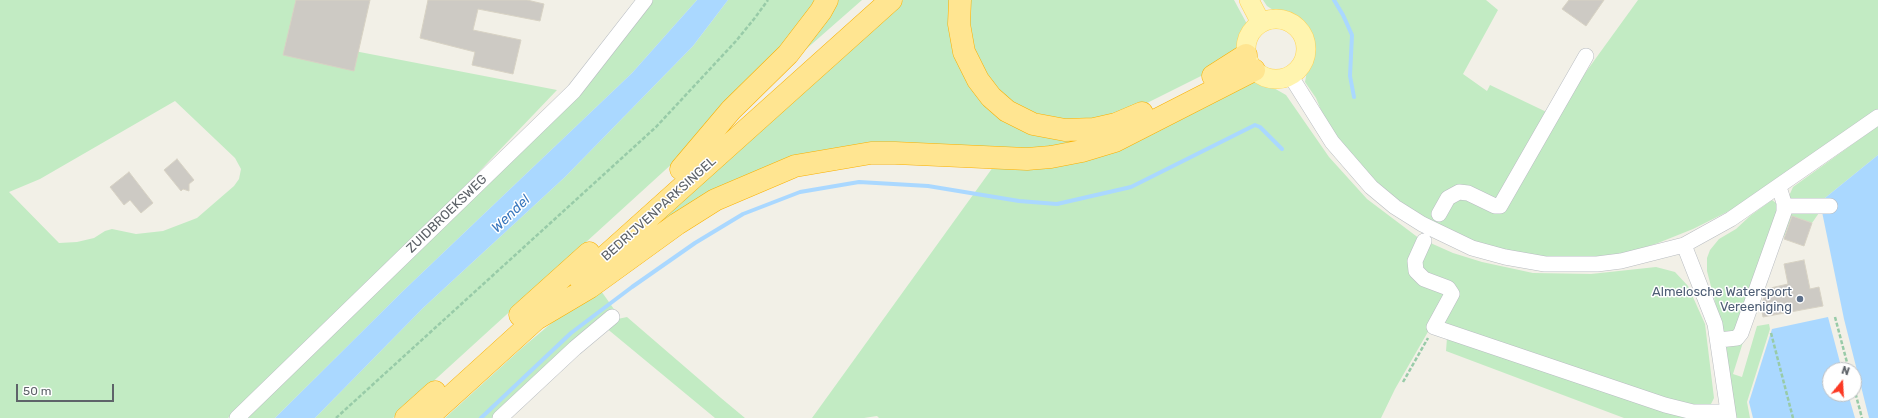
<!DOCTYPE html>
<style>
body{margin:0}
#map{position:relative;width:1878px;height:418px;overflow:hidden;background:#f2f0e7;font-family:Rubik,sans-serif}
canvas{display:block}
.north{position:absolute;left:1822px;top:362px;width:40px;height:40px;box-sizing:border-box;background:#fff;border:1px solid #bfc1c3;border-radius:50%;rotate:18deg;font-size:11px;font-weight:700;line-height:16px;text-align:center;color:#5e6369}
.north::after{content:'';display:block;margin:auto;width:14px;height:18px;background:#fb3924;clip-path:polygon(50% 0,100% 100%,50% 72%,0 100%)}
.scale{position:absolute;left:16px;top:384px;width:98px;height:18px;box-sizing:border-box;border:2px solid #5e6369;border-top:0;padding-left:5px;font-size:12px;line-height:14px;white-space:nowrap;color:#5e6369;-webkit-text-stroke:3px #fff;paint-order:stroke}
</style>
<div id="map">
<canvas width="1878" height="418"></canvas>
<div class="north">N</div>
<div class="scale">50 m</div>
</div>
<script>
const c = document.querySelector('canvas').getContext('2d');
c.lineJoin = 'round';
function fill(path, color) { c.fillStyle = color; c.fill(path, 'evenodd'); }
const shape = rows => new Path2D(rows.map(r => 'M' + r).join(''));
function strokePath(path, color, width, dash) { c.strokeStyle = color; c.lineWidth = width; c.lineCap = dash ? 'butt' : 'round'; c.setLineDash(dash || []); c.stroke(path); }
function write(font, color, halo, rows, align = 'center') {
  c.font = font + ' Rubik,sans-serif'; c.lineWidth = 3; c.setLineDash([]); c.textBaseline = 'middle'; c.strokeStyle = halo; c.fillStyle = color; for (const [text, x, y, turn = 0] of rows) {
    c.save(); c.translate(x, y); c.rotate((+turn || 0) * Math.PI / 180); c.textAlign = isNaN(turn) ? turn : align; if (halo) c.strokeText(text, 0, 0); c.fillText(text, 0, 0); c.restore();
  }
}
fill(shape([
 [0,0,352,0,344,49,557,90,448,204,228,418,0,418],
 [175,101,235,158,241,169,239,179,234,186,197,218,163,231,136,234,112,229,105,231,94,238,77,242,59,243,9,192,40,179],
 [652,0,697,0,632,73,403,291,275,418,242,418,577,93],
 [728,0,820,0,815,8,697,141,393,418,315,418,423,308,565,177,693,46],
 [836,0,862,0,780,72],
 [903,0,955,0,975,86,1082,136,1082,148,803,161,601,271],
 [966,0,1234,0,1247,24,1237,54,1221,66,1127,113,1091,125,1011,108,969,50],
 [1263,0,1486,0,1498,10,1463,74,1487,91,1490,85,1557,117,1583,76,1638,0,1878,0,1878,110,1735,208,1693,229,1658,243,1622,255,1563,260,1488,247,1444,229,1403,205,1367,175,1328,127,1316,98,1305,82,1311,48,1309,35,1299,22,1288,15,1279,14,1267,6],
 [1250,80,1265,83,1286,95,1329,157,1367,199,1420,239,1411,268,1448,297,1395,389,1381,418,879,418,877,416,864,418,812,418,996,163,1027,163],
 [1878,126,1878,155,1820,202,1790,203,1789,196,1793,187],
 [1772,200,1780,206,1736,332,1723,333,1707,271,1707,258,1710,250,1719,239,1736,229,1750,216],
 [1789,210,1821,210,1812,223,1792,216,1784,237,1779,236],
 [1426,241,1453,253,1482,262,1533,273,1591,274,1656,267,1675,272,1688,286,1705,324,1714,398,1709,408,1694,409,1442,325,1452,297,1430,282,1417,260],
 [599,288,616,312,495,418,445,418,523,347,560,316],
 [627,317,721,398,745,418,715,418,605,327,613,320],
 [1769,324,1770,329,1747,402,1750,418,1735,418,1725,348,1726,345,1744,339,1733,374,1742,377,1757,326],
 [1447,338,1706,418,1624,418,1446,351]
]), '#c2ebc3');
fill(shape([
 [697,0,728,0,693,46,565,177,423,308,315,418,275,418,403,291,632,73],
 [1878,155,1878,418,1869,418,1844,319,1820,202],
 [1828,317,1842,370,1830,370,1830,394,1848,394,1855,418,1753,418,1749,402,1772,329]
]), '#aad8ff');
strokePath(shape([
 [1334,0,1343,15,1352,35,1350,76,1354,97],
 [481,418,571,333,632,287,695,243,743,214,800,192,859,182,928,186,1019,201,1057,204,1131,187,1255,125,1260,127,1282,149]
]), '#aad8ff', 4);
const building = shape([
 [296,0,370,0,354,71,283,55,296,0],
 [428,0,527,0,544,4,540,21,478,9,473,30,521,40,513,74,472,65,475,52,420,38,428,0],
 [1569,0,1604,0,1586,26,1562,9,1569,0],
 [177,159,194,180,189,184,189,191,183,189,181,191,164,170,177,159],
 [129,172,153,203,141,213,130,200,124,205,110,187,129,172],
 [1792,216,1812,223,1804,246,1784,239,1792,216],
 [1804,260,1810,289,1819,287,1823,306,1763,317,1761,307,1766,289,1788,284,1784,264,1804,260]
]);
fill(building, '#cdcac4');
strokePath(building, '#d7d2c4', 1);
const minor = shape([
 [1290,75,1332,142,1371,187,1395,207,1422,224,1472,248,1505,257,1545,264,1597,264,1621,261,1684,245,1731,219,1878,117],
 [1785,206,1830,206],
 [1439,214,1448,198,1459,192,1468,193,1495,206,1500,206,1586,56],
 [1424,241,1415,261,1416,271,1424,279,1448,288,1452,294,1434,327,1665,405,1693,412,1728,412],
 [1684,245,1715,324,1729,418],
 [1719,340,1737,338,1741,333,1784,212,1784,203,1779,187],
 [237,418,574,91,645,0],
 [500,418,575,348,612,317]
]);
const major = shape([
 [1249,0,1261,23],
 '1246 49a30 30 0 1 1 60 0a30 30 0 1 1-60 0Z'
]);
const highway = shape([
 [960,0,959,24,964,52,978,80,991,97,1007,111,1033,124,1065,130,1094,129,1116,124,1142,113],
 [1213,76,1246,55],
 [681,169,731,110,788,54,821,11,827,0],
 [580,279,891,0],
 [520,315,589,253],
 [536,319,590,287,677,224,715,200,795,166,871,153,895,153,1027,159,1051,157,1082,151,1115,141,1254,70],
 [406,418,435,392],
 [427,418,546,310]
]);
strokePath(minor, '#b9bdc2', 16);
strokePath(major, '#ffd253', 20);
strokePath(highway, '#f9b000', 23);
strokePath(shape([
 [1835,317,1849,370],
 [1771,333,1793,418],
 [1403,382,1428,338],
 [1854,388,1862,418],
 [336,418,656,127,736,41,754,19,768,0]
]), '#98cba8', 2.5, [4, 2]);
strokePath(minor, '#fff', 15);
strokePath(major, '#fff4af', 19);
strokePath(highway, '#ffe591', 22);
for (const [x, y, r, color] of [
 [1800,299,4,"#5c6f8a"]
]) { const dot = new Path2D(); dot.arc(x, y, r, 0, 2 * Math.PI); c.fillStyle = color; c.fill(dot); strokePath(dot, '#fff', 1.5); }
write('13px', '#5e6369', '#fff', [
 ["BEDRIJVENPARKSINGEL",659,209,-42],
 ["ZUIDBROEKSWEG",447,214,-44]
]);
write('13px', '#4e5e75', '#fff', [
 ["Almelosche Watersport",1792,292],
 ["Vereeniging",1792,307]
], 'right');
write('italic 14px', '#3a78be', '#fff', [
 ["Wendel",511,214,-44]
]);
</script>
